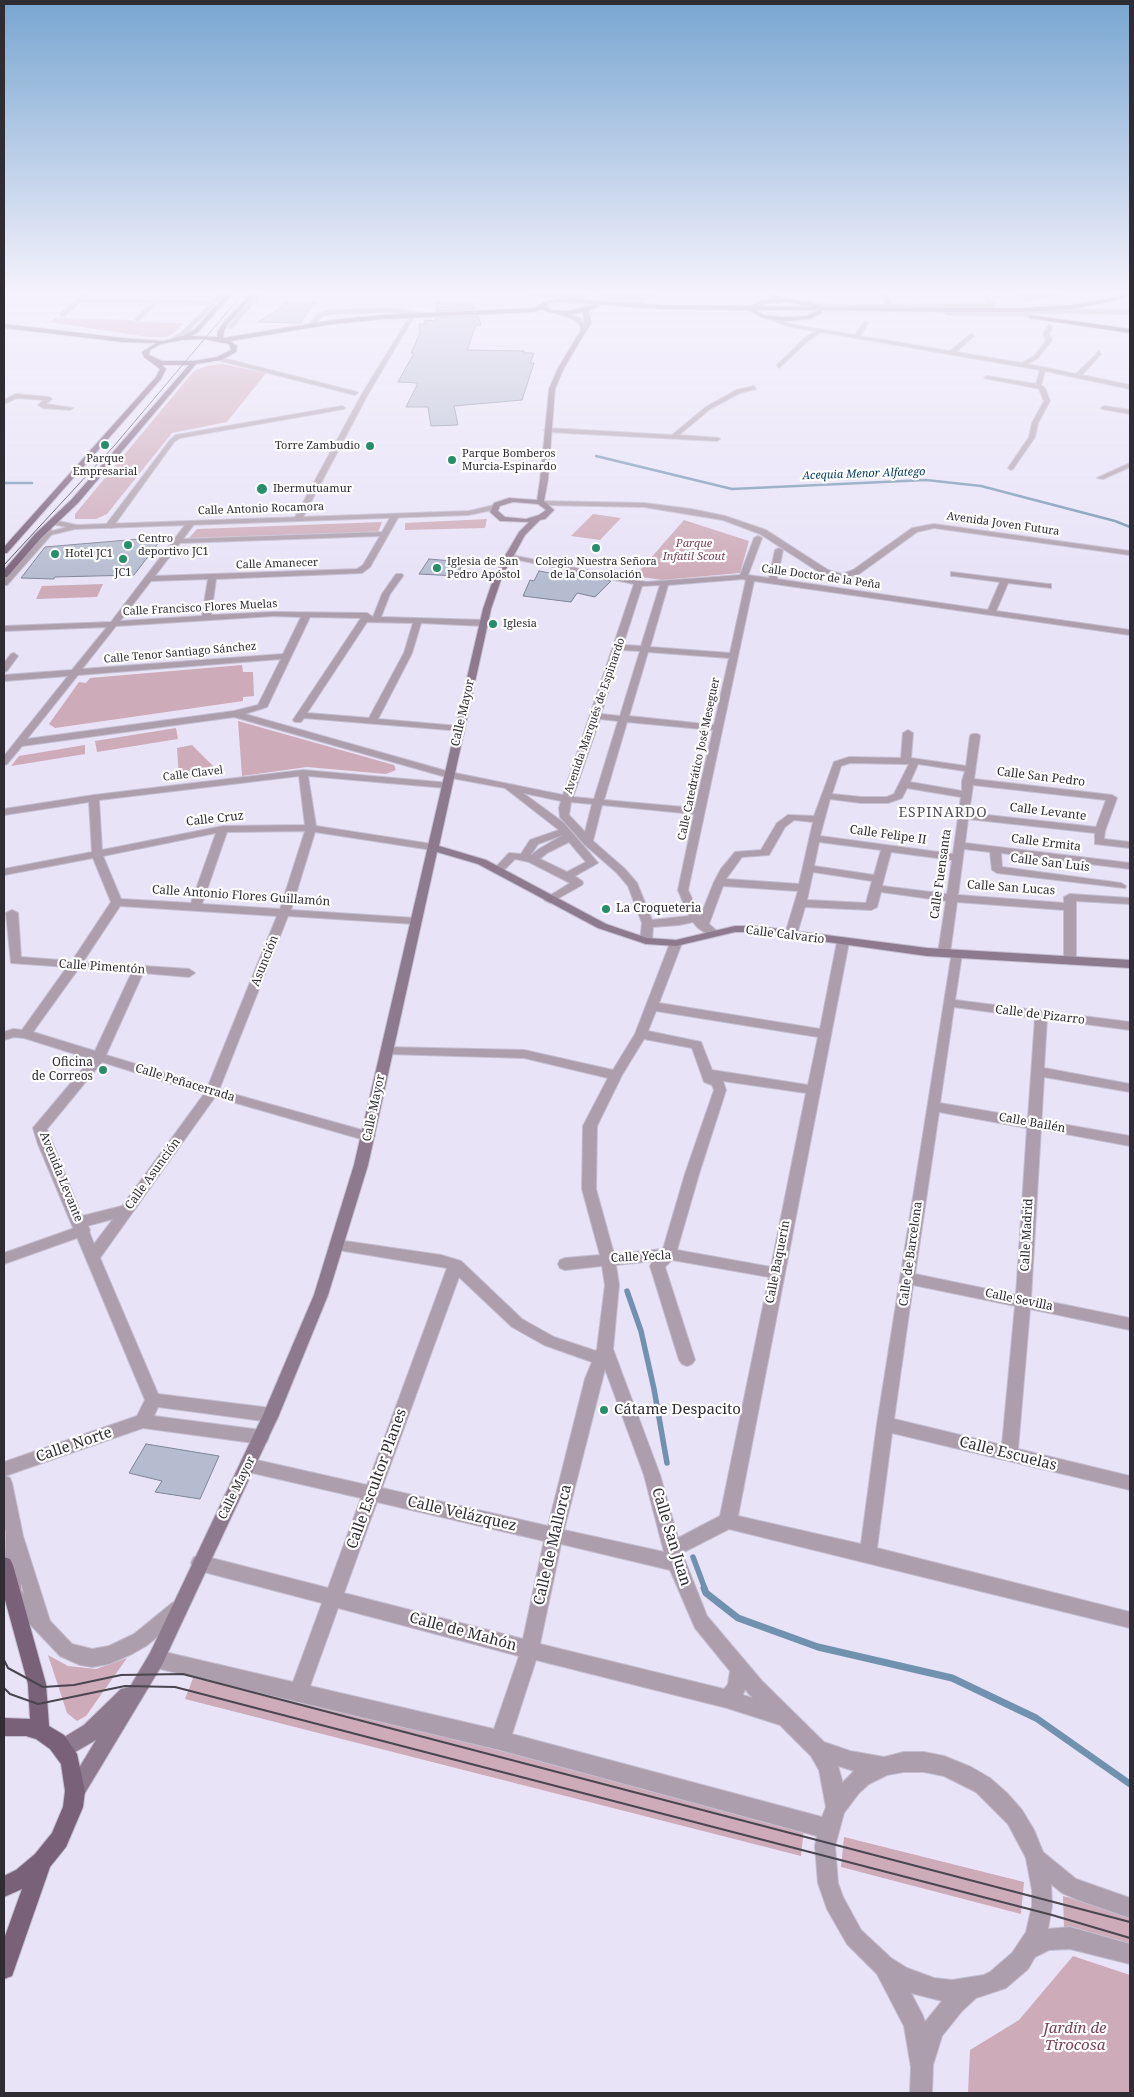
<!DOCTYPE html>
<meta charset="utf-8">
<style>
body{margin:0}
#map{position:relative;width:1134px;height:2097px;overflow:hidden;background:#e9e3f8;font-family:"Noto Serif",serif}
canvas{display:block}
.frame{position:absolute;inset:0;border:5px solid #2f2c34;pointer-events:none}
</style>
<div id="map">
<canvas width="1134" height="2097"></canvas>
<div class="frame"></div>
</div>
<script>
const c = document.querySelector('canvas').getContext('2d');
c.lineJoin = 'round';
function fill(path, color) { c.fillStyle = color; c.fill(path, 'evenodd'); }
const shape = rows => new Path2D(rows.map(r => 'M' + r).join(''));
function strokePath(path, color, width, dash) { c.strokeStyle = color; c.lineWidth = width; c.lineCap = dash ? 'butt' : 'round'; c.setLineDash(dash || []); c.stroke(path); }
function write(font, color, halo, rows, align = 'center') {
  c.font = font + ' "Noto Serif",serif'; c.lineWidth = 4.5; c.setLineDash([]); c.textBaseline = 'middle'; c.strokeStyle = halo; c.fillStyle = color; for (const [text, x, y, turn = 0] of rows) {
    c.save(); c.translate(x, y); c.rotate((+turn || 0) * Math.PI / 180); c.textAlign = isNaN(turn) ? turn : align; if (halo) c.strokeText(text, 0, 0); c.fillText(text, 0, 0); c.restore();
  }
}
fill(shape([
 [595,291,654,291,631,304,604,299],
 [1003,291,1085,291,1028,301],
 [56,318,130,320,137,322,184,323,174,333,167,337,148,337,49,322],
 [222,364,266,373,227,422,172,433,107,514,96,519,75,519,75,514,194,371,207,366],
 [593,514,621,518,600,540,571,536],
 [487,519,485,528,405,530,405,523],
 [684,520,749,541,740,573,662,580,635,576],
 [382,522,378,532,189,538,197,529],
 [103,584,97,597,36,599,42,586],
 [242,665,243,672,253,672,254,696,243,697,243,701,55,728,49,724,79,682,86,683,90,678],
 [238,721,394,765,396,770,386,774,307,767,242,776],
 [176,728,178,739,97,752,95,741],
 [85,745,85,754,11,766,19,756],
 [192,745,221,774,179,778,177,748],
 [48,1655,68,1666,96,1669,127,1658,86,1716,77,1721,67,1713],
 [195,1673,804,1828,801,1856,185,1699],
 [844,1837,1024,1882,1021,1914,841,1867],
 [1063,1896,1130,1914,1130,1948,1064,1928],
 [1073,1956,1130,1975,1130,2093,968,2093,970,2050,1019,2020]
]), '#cdabb8');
strokePath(shape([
 [596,456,732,489,926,480,981,486,1115,521,1130,527],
 [4,483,32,483]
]), '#7192af', 2.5);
strokePath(shape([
 [627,1291,641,1331,654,1389,667,1463],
 [693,1557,705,1589]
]), '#7192af', 5.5);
strokePath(shape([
 [704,1588,706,1593,738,1618,818,1647,952,1678,1036,1718,1130,1784]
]), '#7192af', 7);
const building = shape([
 [285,302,315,302,300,323,258,322,284,306,285,302],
 [437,302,472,302,475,309,436,311,437,302],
 [478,316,481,325,476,325,467,350,524,351,524,353,534,353,530,363,534,363,522,400,454,406,458,425,431,426,428,407,406,407,418,383,398,382,414,353,411,353,420,333,419,324,426,324,424,321,436,320,436,318,478,316],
 [163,537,134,575,55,577,54,579,21,578,45,547,163,537],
 [429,559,452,561,464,561,457,576,419,574,429,559],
 [539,571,561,575,568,572,611,581,595,597,577,593,571,602,523,596,530,580,534,581,539,571],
 [146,1444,219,1456,200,1499,155,1492,162,1481,129,1473,146,1444]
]);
fill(building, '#b6bcd0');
strokePath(building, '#7e8396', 1);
const pedestrian = shape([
 [1033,1119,1130,1136,1130,1146,1028,1127,1026,1124,1028,1121,1033,1119],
 [83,1225,88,1226,90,1230,88,1234,4,1264,4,1253,83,1225]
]);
const minor = shape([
 [86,291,92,291,84,299,154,300,158,297,160,300,212,301,222,291,227,291,185,335,174,341,172,338,181,333,209,305,157,303,137,322,135,319,151,303,81,302,64,316,60,316,60,314,86,291],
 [159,291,221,291,219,293,159,291],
 [258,291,263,292,232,328,228,328,258,291],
 [475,291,531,291,565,295,586,293,589,295,565,299,522,294,475,291],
 [652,291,659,291,635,306,630,305,652,291],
 [880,291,885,291,892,305,988,304,980,291,985,291,995,306,992,308,829,309,806,303,809,301,829,305,886,305,880,291],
 [390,308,437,315,434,317,390,312,331,314,322,316,314,326,309,325,318,314,331,310,390,308],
 [766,315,794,325,855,335,865,321,868,323,860,336,950,351,972,333,974,336,956,352,1022,363,1034,356,1044,344,1046,340,1043,334,1049,325,1052,327,1049,334,1052,340,1038,358,1028,364,1076,374,1099,351,1101,354,1082,375,1130,385,1130,389,1045,371,1041,385,1045,388,1050,401,1038,423,1035,437,1013,469,1011,470,1008,468,1029,437,1032,423,1044,401,1039,389,1036,388,984,378,987,376,1036,384,1040,370,821,332,809,340,779,368,777,365,805,338,815,331,791,327,764,318,766,315],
 [410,316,413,318,368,394,302,519,295,521,294,519,362,394,410,316],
 [219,357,357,392,358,393,355,395,217,360,219,357],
 [754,386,756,389,740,393,710,409,679,435,719,438,720,439,717,441,547,432,544,430,547,428,672,435,706,407,736,390,754,386],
 [16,394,49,397,52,399,46,404,73,408,70,410,43,408,38,405,44,400,17,398,4,404,4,400,16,394],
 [342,406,345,408,344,409,180,438,174,442,112,528,105,526,170,440,176,435,342,406],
 [1104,406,1130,410,1130,414,1102,409,1101,408,1104,406],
 [1130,463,1130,467,1103,479,1097,478,1130,463],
 [392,514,399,516,370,567,362,573,216,579,211,615,274,612,367,613,373,617,382,594,396,574,402,574,403,576,390,594,381,617,483,620,487,623,483,626,421,623,412,653,378,719,459,726,464,729,462,731,304,718,301,722,295,722,293,720,361,618,310,617,267,707,245,714,450,772,563,795,634,584,509,558,505,556,506,554,646,582,740,575,754,538,758,536,762,538,748,575,769,578,775,550,779,548,783,550,777,579,988,610,1000,582,954,576,951,576,951,572,1048,584,1051,584,1051,588,1008,583,996,611,1130,630,1130,635,754,581,688,890,700,917,714,882,721,869,735,852,761,850,777,823,788,815,814,816,834,762,849,757,901,758,903,733,908,730,913,733,911,758,966,766,970,736,972,734,978,734,980,736,974,779,1112,795,1117,798,1105,831,1104,839,1130,842,1130,848,1095,844,1095,833,968,819,965,843,1130,863,1130,869,1001,853,1002,867,1121,883,1126,886,1125,888,997,873,992,870,990,852,964,849,958,895,1064,903,1064,897,1070,894,1130,898,1130,904,1076,901,1076,960,1070,964,1064,960,1064,910,957,902,950,953,944,957,938,953,946,901,881,892,877,907,871,910,805,907,797,934,791,937,785,934,798,891,723,886,709,924,718,932,720,934,718,936,710,936,698,928,693,922,679,925,653,927,652,941,646,944,640,941,642,923,628,886,617,873,584,844,560,817,559,808,561,801,523,793,564,823,598,863,575,876,582,881,583,883,582,885,550,903,544,900,546,898,570,883,529,862,515,859,502,872,494,872,493,870,509,853,521,854,530,840,559,830,505,788,446,777,234,717,22,746,7,764,4,765,4,756,68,676,4,681,4,675,72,670,107,627,4,631,4,626,111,622,188,521,195,523,183,539,382,532,392,514],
 [380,536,363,565,357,569,155,576,180,543,380,536],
 [208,579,202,616,120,621,151,581,208,579],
 [743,579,746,580,730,653,650,647,668,585,743,579],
 [660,585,641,646,623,645,642,586,660,585],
 [274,616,301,617,283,654,82,669,116,626,274,616],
 [367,622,413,623,404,653,369,718,307,713,367,622],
 [622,650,640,651,620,716,601,714,622,650],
 [648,652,729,658,714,725,629,716,648,652],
 [281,659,258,705,234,711,27,739,78,675,281,659],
 [600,719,618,721,594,799,573,797,600,719],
 [627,722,713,730,695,808,604,800,627,722],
 [850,763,906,764,909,764,894,794,887,797,861,797,832,794,841,766,850,763],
 [918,764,965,771,962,781,962,791,910,782,918,764],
 [973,785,1106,800,1096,827,969,813,973,785],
 [907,788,961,797,953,854,820,836,830,799,861,803,888,803,902,798,907,788],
 [571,802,592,804,585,832,569,815,571,802],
 [602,805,694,814,678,890,689,916,652,920,637,883,625,869,593,841,602,805],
 [794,820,813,822,799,884,726,879,742,857,769,855,785,827,794,820],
 [563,835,539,849,530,856,538,844,563,835],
 [569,842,586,862,567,872,540,859,547,853,569,842],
 [819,842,881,850,874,875,814,866,819,842],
 [891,852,952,860,947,894,882,886,891,852],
 [813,872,872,881,866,903,807,900,813,872],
 [45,526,51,526,52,534,7,585,4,585,4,578,45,532,45,526],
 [14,653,18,656,7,671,4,672,4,663,11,654,14,653],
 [303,770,450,783,450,787,446,788,308,776,316,826,432,844,437,847,432,850,315,832,291,910,415,918,421,921,415,924,288,916,219,1090,373,1133,375,1136,373,1139,368,1141,215,1097,100,1258,158,1394,271,1408,277,1410,279,1415,277,1420,271,1422,158,1407,154,1416,261,1430,267,1432,269,1437,267,1442,261,1444,143,1428,5,1476,10,1478,12,1483,23,1536,50,1621,72,1644,92,1649,109,1646,134,1634,172,1603,178,1601,184,1603,187,1609,184,1615,146,1646,132,1654,109,1664,92,1667,80,1665,60,1656,6,1599,4,1594,6,1533,4,1521,4,1462,137,1416,145,1400,38,1144,33,1128,91,1059,24,1038,14,1037,4,1040,4,1032,13,1029,22,1030,67,967,11,963,6,913,12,910,18,913,21,957,72,961,111,902,93,858,4,875,4,869,92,852,89,802,4,815,4,809,94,795,303,770],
 [299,776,305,825,223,826,102,850,99,800,299,776],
 [305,831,280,909,202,904,227,832,305,831],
 [216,833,191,903,121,899,103,856,216,833],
 [120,906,277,916,208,1086,106,1055,143,973,189,977,195,973,189,969,83,962,120,906],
 [79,968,132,972,95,1051,33,1032,79,968],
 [102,1062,204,1094,122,1206,82,1216,47,1129,102,1062],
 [113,1219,94,1244,87,1226,113,1219],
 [21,1583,24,1594,21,1590,21,1583],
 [843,939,849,942,738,1516,861,1544,877,1424,952,952,956,950,962,954,955,1000,1130,1022,1130,1030,1047,1019,1044,1068,1130,1084,1130,1092,1044,1077,1031,1298,1130,1318,1130,1330,1030,1309,1018,1449,1130,1476,1130,1490,892,1433,877,1548,1130,1612,1130,1628,729,1529,682,1553,707,1616,762,1681,824,1742,850,1751,884,1757,904,1752,924,1752,944,1756,971,1767,990,1778,1007,1793,1022,1810,1034,1830,1043,1852,1076,1879,1130,1898,1130,1918,1078,1900,1062,1893,1051,1884,1052,1906,1048,1929,1070,1927,1130,1944,1130,1964,1070,1949,1049,1950,1035,1957,1028,1969,1006,1988,976,1998,962,2011,942,2036,933,2065,932,2093,910,2093,911,2067,904,2026,877,1974,847,1944,827,1909,818,1883,815,1846,817,1836,500,1750,156,1668,150,1665,147,1659,150,1653,156,1650,293,1682,322,1603,200,1571,194,1569,191,1563,194,1557,200,1555,328,1588,361,1498,248,1472,242,1470,240,1465,242,1460,248,1458,367,1485,447,1268,338,1250,333,1249,331,1245,333,1241,338,1240,441,1255,461,1261,522,1319,554,1337,596,1351,597,1349,605,1285,602,1266,565,1270,560,1268,558,1264,560,1260,565,1258,600,1255,582,1189,583,1126,608,1078,524,1058,387,1054,381,1050,383,1047,524,1050,613,1070,635,1034,670,943,676,940,682,943,659,1003,820,1029,837,942,843,939],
 [954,1007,1035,1018,1028,1118,940,1103,954,1007],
 [656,1011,818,1037,808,1085,712,1070,701,1042,648,1031,656,1011],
 [644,1039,692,1048,703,1079,704,1082,712,1085,714,1090,685,1174,663,1249,614,1254,596,1189,597,1126,622,1075,644,1039],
 [723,1081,806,1093,771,1267,677,1250,699,1174,726,1090,723,1081],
 [939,1112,1027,1128,1016,1295,915,1274,939,1112],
 [672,1260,769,1277,720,1516,678,1538,660,1475,613,1349,619,1285,616,1265,653,1261,650,1266,679,1360,682,1364,687,1366,692,1364,695,1360,665,1267,672,1260],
 [459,1277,512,1327,544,1345,592,1362,585,1379,548,1526,382,1488,459,1277],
 [913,1285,1015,1306,1002,1445,894,1419,913,1285],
 [605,1369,644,1475,664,1552,564,1530,605,1369],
 [377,1502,544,1541,523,1639,344,1593,377,1502],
 [561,1544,670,1570,695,1628,730,1671,728,1684,724,1689,540,1644,561,1544],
 [338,1608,519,1656,494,1729,310,1686,338,1608],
 [536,1660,727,1708,780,1725,811,1756,819,1770,826,1807,822,1817,512,1734,536,1660],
 [745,1689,748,1693,753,1698,743,1695,745,1689],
 [838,1766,854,1771,842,1783,842,1780,838,1766],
 [904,1772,924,1772,944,1776,976,1792,1008,1824,1026,1858,1032,1890,1032,1906,1026,1932,1012,1953,990,1972,984,1975,952,1980,934,1978,907,1968,891,1958,861,1930,843,1897,838,1883,835,1846,844,1813,859,1793,869,1784,887,1775,904,1772],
 [911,1993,942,2001,925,2022,923,2016,911,1993]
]);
const tertiary = shape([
 [1020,309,1130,310,1130,314,1028,313,1030,314,1027,316,947,315,944,313,947,311,1019,312,1017,311,1020,309],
 [539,501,644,503,691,509,725,516,766,530,828,570,842,574,853,570,912,528,934,524,1130,551,1130,555,934,528,917,532,859,574,842,578,822,574,760,534,723,520,644,507,542,505,539,505,539,501],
 [494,505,498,507,497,509,469,515,75,529,38,538,34,536,67,527,51,524,51,520,54,520,77,525,469,511,494,505]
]);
const secondary = shape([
 [586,291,592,291,582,299,566,302,563,300,578,297,586,291],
 [766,291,771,291,777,297,790,300,787,302,773,299,766,291],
 [585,308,588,310,591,323,564,368,555,389,548,480,544,501,554,510,545,519,540,520,525,535,502,577,491,609,439,846,486,860,606,924,647,938,676,940,735,926,756,926,927,948,1130,960,1130,968,927,956,756,932,735,932,676,946,646,944,598,928,478,864,437,852,368,1165,328,1295,279,1415,162,1665,82,1798,75,1801,68,1798,65,1791,96,1740,63,1759,56,1756,53,1749,56,1742,84,1725,121,1689,130,1687,134,1680,150,1653,263,1415,314,1295,354,1165,483,609,494,577,505,556,519,532,529,522,500,521,490,512,494,503,509,498,537,500,540,480,549,389,558,368,581,330,579,324,575,320,556,313,559,311,579,318,585,324,582,310,585,308],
 [513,502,538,504,546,510,539,515,526,519,505,517,498,511,500,506,513,502]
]);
const primary = shape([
 [229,291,234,292,198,332,191,336,217,337,218,331,224,322,253,291,255,294,228,324,224,331,223,338,333,320,383,315,534,308,546,301,561,298,663,305,751,306,762,300,787,298,815,304,821,307,945,308,948,310,945,312,822,310,822,313,810,319,784,321,760,317,750,310,663,309,561,302,550,303,547,306,551,310,567,311,597,304,600,306,584,312,567,315,548,312,543,309,534,312,383,319,333,324,230,341,237,346,236,352,221,360,196,364,78,503,41,538,7,577,4,577,4,570,35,534,72,499,189,365,162,365,166,369,161,379,7,553,4,553,4,547,156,377,160,369,144,357,142,352,156,343,123,342,4,328,4,324,123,338,163,341,183,336,194,330,229,291],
 [787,302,813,307,757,306,763,304,787,302],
 [756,310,817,310,817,311,807,316,784,317,764,315,756,310],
 [203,339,229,344,231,350,217,357,194,361,162,361,149,355,150,350,161,344,182,340,203,339],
 [4,1557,10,1559,13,1565,46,1684,49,1726,64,1735,77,1754,85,1791,83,1807,66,1847,50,1867,12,1976,4,1979,4,1939,22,1889,4,1897,4,1876,16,1870,35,1854,52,1833,63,1807,65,1791,61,1764,50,1749,36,1739,26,1736,4,1736,4,1718,30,1719,28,1684,4,1596,4,1557]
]);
const motorway = shape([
 [1130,292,1130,296,1104,303,1071,309,1022,312,945,312,942,310,945,308,1022,308,1071,305,1101,300,1130,292],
 [1031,315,1130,329,1130,333,1029,318,1028,317,1031,315]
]);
strokePath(pedestrian, '#c4bed1', 2);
strokePath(minor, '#c4bed1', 2);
strokePath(tertiary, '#c4bed1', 2);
strokePath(secondary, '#c4bed1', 2);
strokePath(primary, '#c4bed1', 2);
strokePath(motorway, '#c4bed1', 2);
fill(pedestrian, '#ac9eac');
fill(minor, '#ac9eac');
fill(tertiary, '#ac9eac');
fill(secondary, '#8e7a8e');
fill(primary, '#79617a');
fill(motorway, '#674b68');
strokePath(shape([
 [4,565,114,446,245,291]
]), '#494650', 1);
strokePath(shape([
 [4,1660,8,1668,43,1687,74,1685,121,1675,183,1674,1130,1922],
 [4,1688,10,1694,38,1704,125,1686,175,1687,1052,1915,1130,1938]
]), '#494650', 2);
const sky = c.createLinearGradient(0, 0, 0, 585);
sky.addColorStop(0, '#78a6d1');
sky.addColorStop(0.5, '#f5f2fc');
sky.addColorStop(1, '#f5f2fc00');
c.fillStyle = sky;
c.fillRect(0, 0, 1134, 585);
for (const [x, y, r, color] of [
 [105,445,5,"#268e6b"],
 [370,446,5,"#268e6b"],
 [452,460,5,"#268e6b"],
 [262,489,6,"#268e6b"],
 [128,545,5,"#268e6b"],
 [596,548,5,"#268e6b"],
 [55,554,5,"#268e6b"],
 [123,559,5,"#268e6b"],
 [437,568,5,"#268e6b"],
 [493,624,5,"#268e6b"],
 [606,909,5,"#268e6b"],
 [103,1070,5,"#268e6b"],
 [604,1410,5,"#268e6b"]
]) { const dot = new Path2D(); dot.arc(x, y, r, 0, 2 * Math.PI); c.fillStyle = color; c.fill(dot); strokePath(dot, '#fff', 2); }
write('11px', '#2f2c34', '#fff', [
 ["Torre Zambudio",360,446,"right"],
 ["Parque Bomberos",462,454],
 ["Murcia-Espinardo",462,467],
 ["Parque",105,459,"center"],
 ["Empresarial",105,472,"center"],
 ["Ibermutuamur",273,489],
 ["Centro",138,539],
 ["deportivo JC1",138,552],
 ["Hotel JC1",65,554],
 ["Iglesia de San",447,562],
 ["Pedro Apóstol",447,575],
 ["Colegio Nuestra Señora",596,562,"center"],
 ["de la Consolación",596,575,"center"],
 ["JC1",123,573,"center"],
 ["Iglesia",503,624]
], 'left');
write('italic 11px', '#053e65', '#fff', [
 ["Acequia Menor Alfatego",864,474,-2]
]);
write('11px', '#2f2c34', '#fff', [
 ["Calle Antonio Rocamora",261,509,-2],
 ["Avenida Joven Futura",1003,524,8],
 ["Calle Amanecer",277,564,-2],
 ["Calle Doctor de la Peña",821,577,8],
 ["Calle Francisco Flores Muelas",200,608,-3],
 ["Calle Tenor Santiago Sánchez",180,653,-5],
 ["Avenida Marqués de Espinardo",595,716,-71],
 ["Calle Catedrático José Meseguer",699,759,-78],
 ["Calle Clavel",193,774,-7]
]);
write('italic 11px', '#7c425c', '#fff', [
 ["Parque",694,544],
 ["Infatil Scout",694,557]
]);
write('12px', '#2f2c34', '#fff', [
 ["Calle Mayor",463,713,-77],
 ["Calle San Pedro",1041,777,7],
 ["Calle Levante",1048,812,7],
 ["Calle Cruz",215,819,-6],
 ["Calle Felipe II",888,835,8],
 ["Calle Ermita",1046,843,7],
 ["Calle San Luis",1050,863,7],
 ["Calle Fuensanta",941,874,-82],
 ["Calle San Lucas",1011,888,4],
 ["Calle Antonio Flores Guillamón",241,896,4],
 ["Calle Calvario",785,935,7],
 ["Asunción",265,961,-68],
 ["Calle Pimentón",102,967,4],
 ["Calle de Pizarro",1040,1015,7],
 ["Calle Peñacerrada",185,1083,17],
 ["Calle Mayor",374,1108,-78],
 ["Calle Bailén",1032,1123,10],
 ["Calle Asunción",153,1174,-54],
 ["Avenida Levante",61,1177,68],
 ["Calle Madrid",1027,1235,-87],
 ["Calle de Barcelona",911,1254,-82],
 ["Calle Yecla",641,1257,-3],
 ["Calle Baquerín",778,1262,-79],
 ["Calle Sevilla",1019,1300,12],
 ["Calle Mayor",237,1488,-64]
]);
write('12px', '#2f2c34', '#fff', [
 ["La Croqueteria",616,909],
 ["Oficina",93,1063,"right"],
 ["de Correos",93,1077,"right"]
], 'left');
c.letterSpacing = '1px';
write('14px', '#555061', '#fff', [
 ["ESPINARDO",943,813]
]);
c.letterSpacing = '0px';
write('15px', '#2f2c34', '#fff', [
 ["Cátame Despacito",614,1410]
], 'left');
write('15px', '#2f2c34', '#fff', [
 ["Calle Norte",74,1445,-19],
 ["Calle Escuelas",1008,1454,14],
 ["Calle Escultor Planes",377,1479,-70],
 ["Calle Velázquez",462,1514,13],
 ["Calle San Juan",671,1537,73],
 ["Calle de Mallorca",553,1545,-77],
 ["Calle de Mahón",463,1632,15]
]);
write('italic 15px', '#7c425c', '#fff', [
 ["Jardín de",1075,2029],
 ["Tirocosa",1075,2046]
]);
</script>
